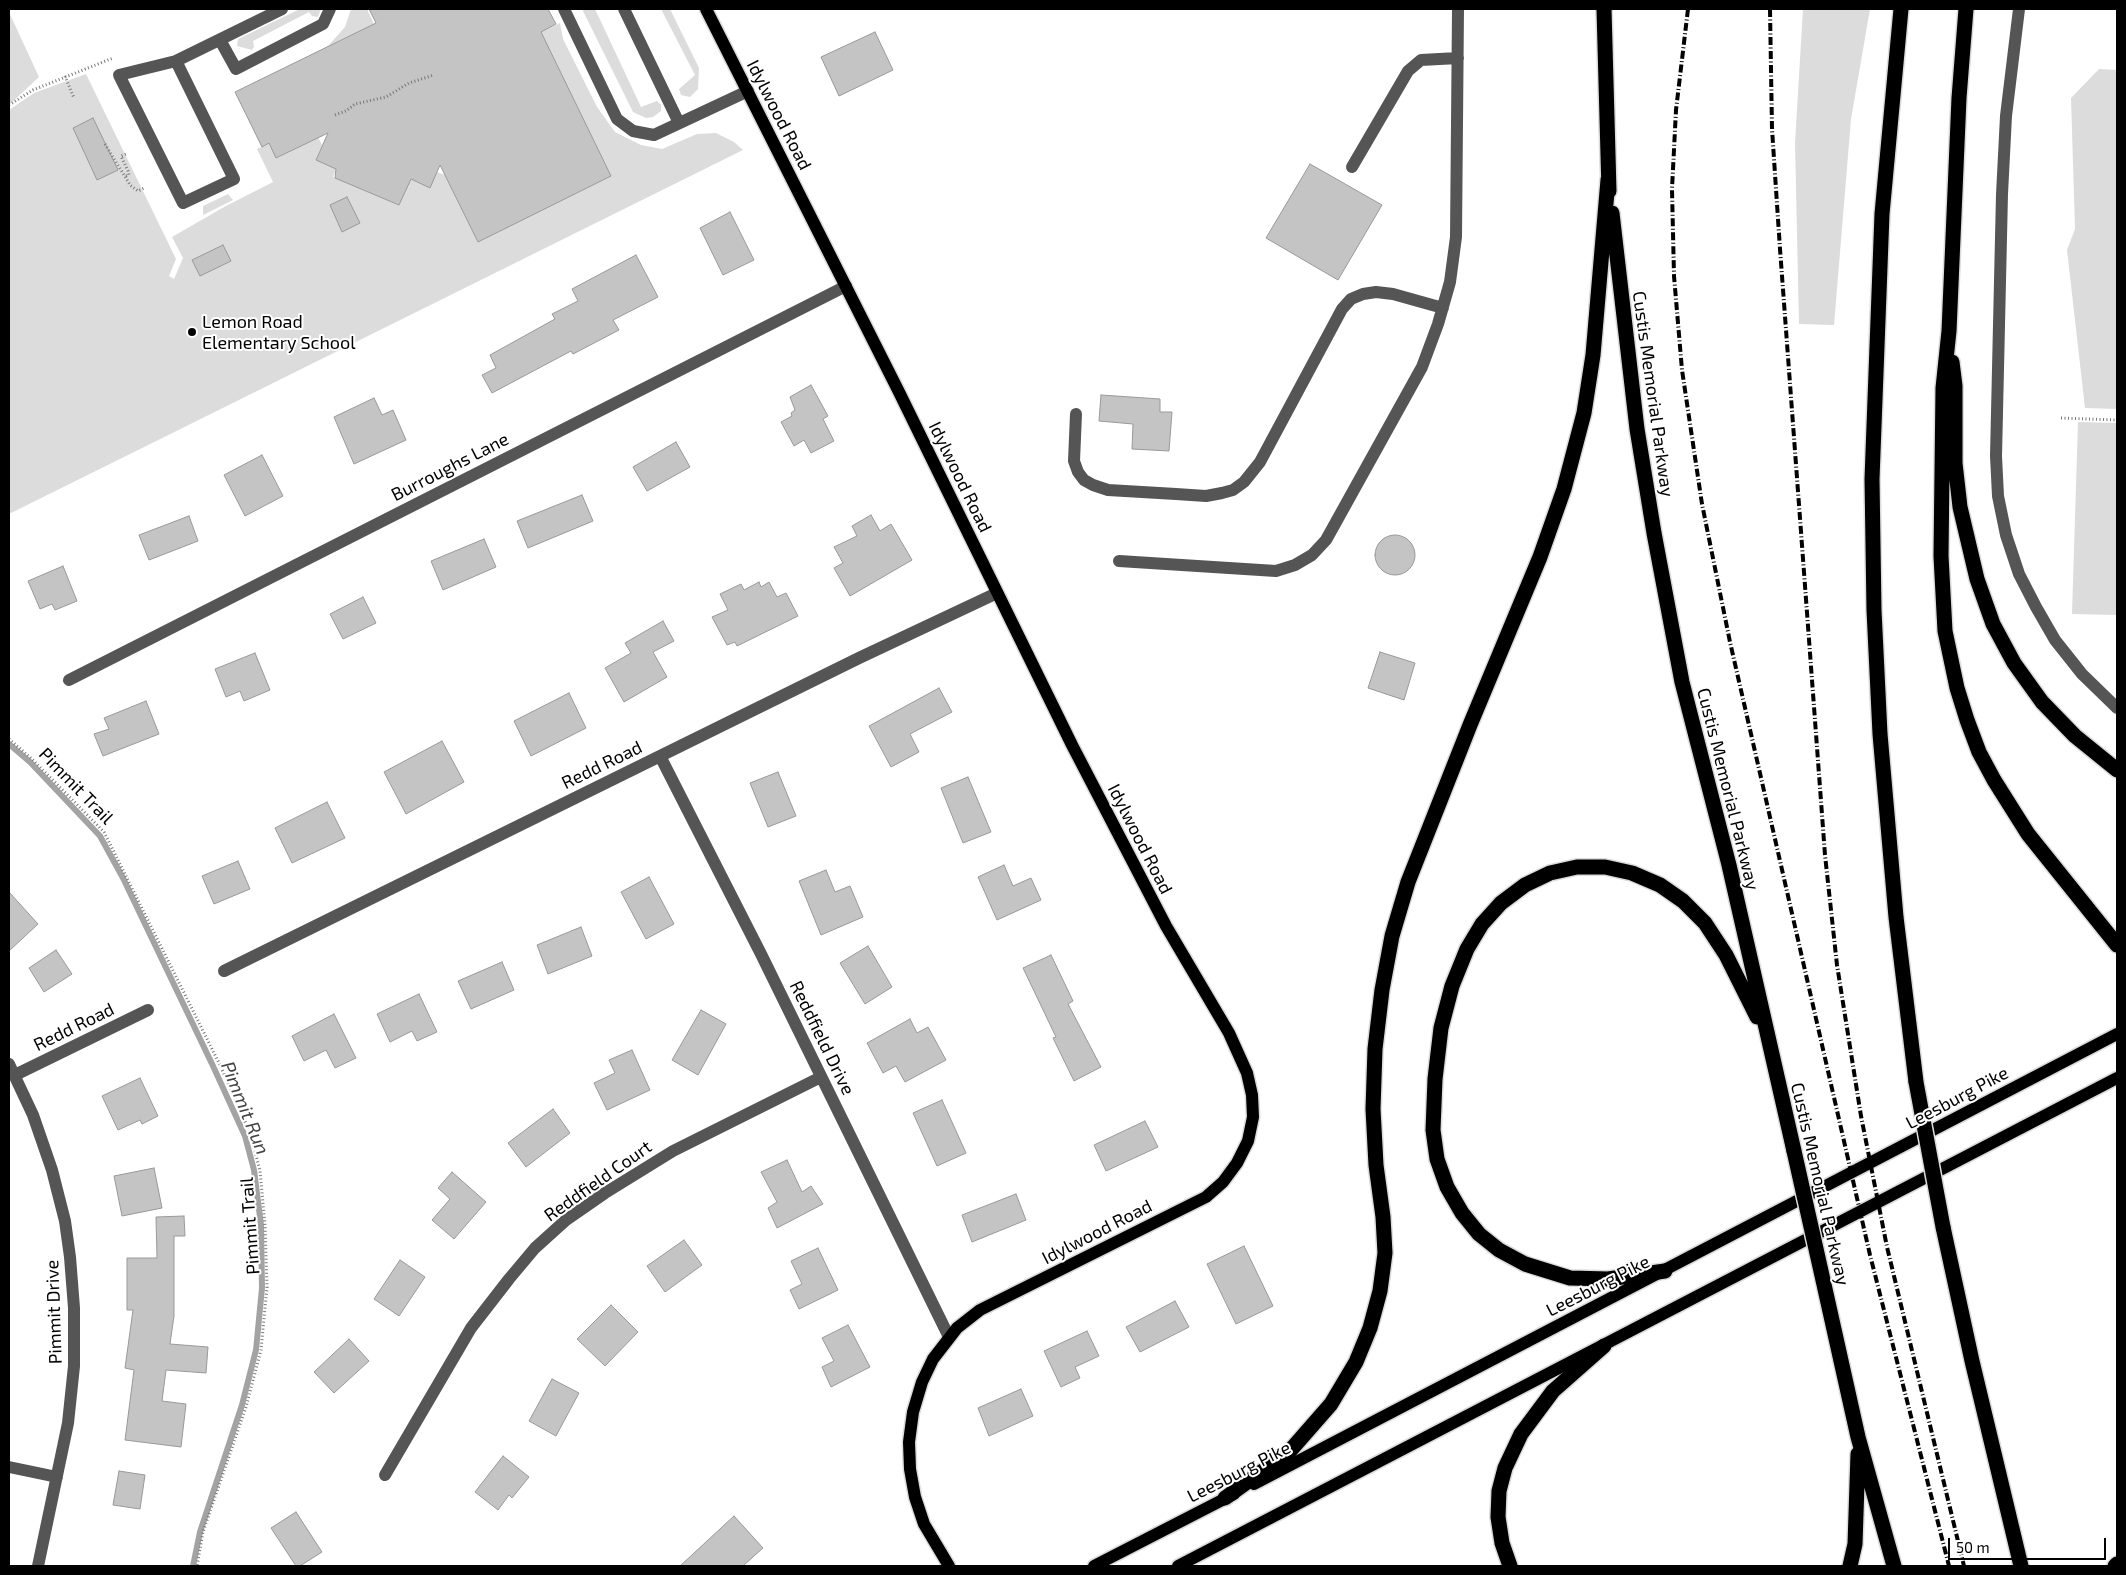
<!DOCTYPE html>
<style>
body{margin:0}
#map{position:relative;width:2126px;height:1575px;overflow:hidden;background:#fff;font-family:"Exo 2",sans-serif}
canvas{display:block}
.frame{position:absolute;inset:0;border:10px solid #000;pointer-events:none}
.scale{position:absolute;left:1948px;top:1538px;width:158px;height:22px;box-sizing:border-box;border:2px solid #000;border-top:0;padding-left:6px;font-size:15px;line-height:18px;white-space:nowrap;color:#000;-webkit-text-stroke:4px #fff;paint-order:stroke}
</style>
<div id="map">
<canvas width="2126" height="1575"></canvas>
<div class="frame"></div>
<div class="scale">50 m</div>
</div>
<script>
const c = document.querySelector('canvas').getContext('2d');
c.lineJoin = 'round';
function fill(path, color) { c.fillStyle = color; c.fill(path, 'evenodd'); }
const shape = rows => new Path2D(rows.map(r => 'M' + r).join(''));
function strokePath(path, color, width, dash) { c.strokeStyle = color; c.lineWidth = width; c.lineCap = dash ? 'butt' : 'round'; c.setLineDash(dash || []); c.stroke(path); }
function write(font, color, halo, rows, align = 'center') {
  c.font = font + ' "Exo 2",sans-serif'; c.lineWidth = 4; c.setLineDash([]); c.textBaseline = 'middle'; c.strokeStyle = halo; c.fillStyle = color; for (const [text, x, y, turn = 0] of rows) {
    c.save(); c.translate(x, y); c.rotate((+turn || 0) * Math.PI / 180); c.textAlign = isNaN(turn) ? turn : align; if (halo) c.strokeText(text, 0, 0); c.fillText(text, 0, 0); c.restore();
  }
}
fill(shape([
 [300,9,321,9,318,17,312,16,309,12,253,41,254,47,252,50,237,46,238,39],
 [351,9,367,9,374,24,328,46,345,27],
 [582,9,595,9,641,107,657,101,661,105,661,111,653,117,646,118,633,112],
 [661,9,670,9,699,68,698,89,690,97,681,95,679,89,695,75],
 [1803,9,1870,9,1851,119,1834,325,1799,324,1795,143],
 [9,12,39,77,9,105],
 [560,23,563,39,597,107,615,132,641,145,662,149,697,134,716,133,734,142,743,150,9,514,9,110,34,93,86,74,176,259,169,276,174,279,183,258,172,237,224,207,273,182,257,149,269,143,277,158,318,137,322,145,316,159,336,169,333,177,399,205,411,179,437,172,445,175,478,242,611,176,541,32],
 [2099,69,2117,70,2117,409,2085,408,2067,250,2075,229,2071,98],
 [228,194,233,200,203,215,203,206],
 [2078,422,2117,423,2117,615,2072,614]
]), '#dcdcdc');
strokePath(shape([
 [9,744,30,762,100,836,123,878,213,1066,245,1136,254,1170,261,1225,262,1288,256,1350,242,1405,200,1532,193,1566]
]), '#a3a3a3', 6);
const building = shape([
 [369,9,548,9,556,24,541,32,611,176,478,242,440,165,430,188,411,179,399,205,335,178,336,169,316,160,328,133,276,158,269,143,262,147,235,92,376,23,369,9],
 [875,32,893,70,839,96,821,57,875,32],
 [93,118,118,170,97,180,73,128,93,118],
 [1310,164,1382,205,1338,280,1266,238,1310,164],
 [347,197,360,223,342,232,330,205,347,197],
 [730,212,754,260,723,275,700,228,730,212],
 [223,245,231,261,200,276,192,260,223,245],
 [636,255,658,297,613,320,619,330,573,354,571,351,492,393,482,375,496,368,490,355,555,319,552,314,578,301,572,289,636,255],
 [811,385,828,416,823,419,834,441,811,453,804,440,794,446,781,422,792,416,791,413,795,410,790,397,811,385],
 [1101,395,1160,399,1160,412,1172,412,1169,451,1132,449,1133,424,1099,421,1101,395],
 [374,398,382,415,393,410,406,440,354,464,334,417,374,398],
 [676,442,690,467,647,491,633,467,676,442],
 [262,455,283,496,245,516,224,475,262,455],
 [582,495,593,521,528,548,517,521,582,495],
 [871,515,880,531,891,524,912,560,850,596,834,568,843,563,834,547,857,536,852,526,871,515],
 [189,516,198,541,149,560,139,535,189,516],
 '1375 555a20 20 0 1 1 40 0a20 20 0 1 1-40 0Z',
 [484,539,496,567,443,590,431,561,484,539],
 [63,566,77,601,55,610,52,604,40,609,28,581,63,566],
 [759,582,761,587,769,582,777,597,786,593,798,616,737,646,735,642,727,645,712,617,728,610,720,594,741,584,744,590,759,582],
 [363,597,376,623,343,639,330,614,363,597],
 [663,621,674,641,653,652,667,677,624,702,605,668,631,653,625,643,663,621],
 [1380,652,1415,663,1404,700,1368,688,1380,652],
 [255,653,270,690,244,701,240,691,226,697,215,669,255,653],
 [939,688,952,712,910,734,919,752,891,767,869,726,939,688],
 [569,693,586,728,531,756,514,721,569,693],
 [146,701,159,734,103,756,94,734,109,729,104,718,146,701],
 [442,741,464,782,406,814,384,772,442,741],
 [778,772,796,816,768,827,750,783,778,772],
 [968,777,991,832,963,843,941,788,968,777],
 [327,802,345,838,292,863,275,828,327,802],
 [238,861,250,889,214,904,202,876,238,861],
 [1004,865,1013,886,1031,878,1041,900,997,920,978,877,1004,865],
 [826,870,835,892,850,886,863,917,821,935,799,881,826,870],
 [649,877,674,924,646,939,621,892,649,877],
 [9,892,38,924,9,951,9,892],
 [581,927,592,956,548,974,537,945,581,927],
 [868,946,892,987,865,1004,840,963,868,946],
 [56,950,72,974,44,992,29,968,56,950],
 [1051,955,1073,1001,1068,1004,1101,1067,1074,1081,1053,1038,1056,1037,1023,968,1051,955],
 [502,962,514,990,471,1009,458,981,502,962],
 [419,994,437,1032,417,1041,412,1031,390,1042,377,1014,419,994],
 [701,1010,726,1024,698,1075,672,1060,701,1010],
 [334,1014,356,1058,335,1068,326,1050,304,1061,292,1036,334,1014],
 [910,1019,917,1033,928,1027,946,1060,905,1082,896,1066,883,1073,867,1043,910,1019],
 [632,1050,650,1090,607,1110,594,1083,615,1073,609,1060,632,1050],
 [140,1078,158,1116,142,1124,140,1120,118,1130,102,1096,140,1078],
 [942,1100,966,1153,937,1166,913,1113,942,1100],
 [553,1109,570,1133,526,1167,508,1143,553,1109],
 [1145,1121,1158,1147,1106,1171,1094,1145,1145,1121],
 [787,1160,802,1192,811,1186,823,1204,777,1228,768,1208,777,1202,761,1172,787,1160],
 [154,1168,162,1208,122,1216,114,1176,154,1168],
 [452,1172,486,1202,454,1239,432,1220,450,1199,438,1188,452,1172],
 [1016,1194,1026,1220,972,1242,962,1215,1016,1194],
 [184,1216,185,1236,174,1236,174,1316,170,1344,208,1347,206,1373,166,1370,162,1401,186,1404,181,1447,125,1440,134,1370,125,1368,133,1310,127,1310,127,1258,157,1258,156,1217,184,1216],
 [684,1240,702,1265,665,1292,647,1266,684,1240],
 [1244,1246,1273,1306,1236,1324,1207,1264,1244,1246],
 [818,1248,838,1290,799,1309,790,1290,802,1284,791,1261,818,1248],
 [400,1260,425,1277,399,1316,374,1299,400,1260],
 [1175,1301,1189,1327,1140,1352,1126,1327,1175,1301],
 [611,1305,638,1332,605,1366,577,1339,611,1305],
 [848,1325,870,1367,831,1387,822,1367,834,1361,822,1338,848,1325],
 [1087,1331,1099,1356,1075,1367,1080,1378,1061,1387,1044,1351,1087,1331],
 [349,1339,369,1361,334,1393,314,1372,349,1339],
 [552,1379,579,1393,556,1436,529,1421,552,1379],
 [1021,1389,1033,1416,989,1436,978,1408,1021,1389],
 [503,1456,529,1477,512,1498,509,1495,498,1510,475,1492,503,1456],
 [119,1471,145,1475,140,1509,113,1505,119,1471],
 [296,1512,322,1552,300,1566,296,1566,271,1528,296,1512],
 [734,1516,763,1548,743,1566,680,1566,734,1516]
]);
fill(building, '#c4c4c4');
strokePath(building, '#999', 1);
const major = shape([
 [706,9,899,392,1072,745,1166,926,1229,1033,1247,1073,1252,1095,1253,1117,1248,1141,1237,1163,1223,1182,1206,1197,980,1310,957,1328,933,1359,922,1382,913,1412,909,1442,910,1469,915,1497,924,1524,949,1566],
 [1254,1484,2117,1034],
 [1094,1566,1234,1494],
 [1178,1566,2117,1078]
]);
const highway = shape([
 [1604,9,1609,191],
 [1901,9,1882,214,1872,479,1874,610,1880,734,1896,917,1916,1082],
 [1966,9,1959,98,1949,331,1943,388,1941,556,1945,631,1957,688,1967,720,1979,752,1994,780,2028,834,2117,945],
 [1612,213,1637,429,1654,533,1682,682,1729,865,1794,1151],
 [1952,362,1955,386,1955,463,1960,507,1977,579,1993,624,2014,663,2042,702,2075,736,2117,770],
 [1943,1227,1972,1361,2021,1566],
 [1665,1271,1608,1279,1570,1278,1525,1264,1499,1250,1479,1234,1462,1213,1447,1187,1437,1159,1433,1130,1435,1079,1441,1028,1452,986,1467,949,1482,924,1501,903,1525,885,1550,873,1577,867,1605,867,1632,873,1660,885,1683,901,1705,923,1726,955,1757,1017],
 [1823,1280,1858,1437,1894,1566],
 [1225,1498,1289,1452,1331,1404,1356,1362,1370,1328,1380,1291,1385,1253,1383,1217,1376,1165,1373,1109,1375,1049,1382,990,1392,936,1408,882,1470,725,1540,557,1564,489,1584,413,1593,355,1608,180],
 [1510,1566,1502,1543,1498,1517,1499,1491,1505,1468,1521,1434,1553,1391,1604,1346],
 [1850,1566,1855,1544,1858,1454],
 [2115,1566,2117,1564]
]);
strokePath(major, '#dbdbdb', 15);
strokePath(highway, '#dbdbdb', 18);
strokePath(shape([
 [65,76,74,98],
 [9,105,33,90,113,58],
 [335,115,346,111,355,104,386,97,409,83,434,75],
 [105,144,130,185,138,191,144,188],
 [126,176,129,175,128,171,121,156,126,154],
 [2061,418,2117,420],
 [9,739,32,759,104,832,220,1065,251,1135,260,1171,265,1225,267,1287,261,1350,246,1407,203,1532,197,1566]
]), '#777', 3, [1, 2.5]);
strokePath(shape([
 [564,9,617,119,633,131,654,135,748,91],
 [624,9,679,123],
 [2019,9,2006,116,2002,194,1996,456,1998,496,2006,535,2019,574,2036,607,2055,640,2082,674,2117,708],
 [220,40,236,69,323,24,330,9],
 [176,61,234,179,183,203,119,75,176,61,282,9],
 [1352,167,1408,71,1421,60,1458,58],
 [1076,414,1074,461,1078,472,1084,480,1093,485,1108,490,1176,494,1206,496,1222,493,1233,490,1244,482,1260,462,1342,309,1351,299,1363,294,1376,292,1393,294,1443,308],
 [1119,561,1276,571,1295,565,1312,555,1326,540,1422,367,1438,324,1450,282,1456,237,1458,9],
 [69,680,846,286],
 [660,756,761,954,949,1337],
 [224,971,859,658,997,593],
 [9,1064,33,1115,52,1170,65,1221,70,1257,74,1308,74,1366,68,1423,38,1566],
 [15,1075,148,1010],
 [9,1467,57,1477],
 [385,1475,471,1328,509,1279,535,1248,566,1220,605,1193,673,1151,821,1077]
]), '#555', 12);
strokePath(major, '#000', 12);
strokePath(highway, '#000', 15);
strokePath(shape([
 [1688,9,1676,110,1672,189,1674,276,1682,370,1702,504,1730,642,1870,1255,1949,1566],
 [1770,9,1772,129,1780,249,1825,855,1837,965,1861,1116,1887,1247,1964,1566]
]), '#000', 4, [8, 2.5, 1, 2.5]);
const highwayBridge = shape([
 [1916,1082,1943,1227],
 [1794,1151,1823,1280]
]);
strokePath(highwayBridge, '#dbdbdb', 18, []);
strokePath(highwayBridge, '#000', 15);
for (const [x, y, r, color] of [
 [192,332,5,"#000"]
]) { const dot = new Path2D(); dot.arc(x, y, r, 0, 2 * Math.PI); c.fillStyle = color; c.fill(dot); strokePath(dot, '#fff', 2); }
write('18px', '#000', '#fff', [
 ["Idylwood Road",779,115,63],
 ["Custis Memorial Parkway",1653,394,82],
 ["Burroughs Lane",450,467,-27],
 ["Idylwood Road",960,477,64],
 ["Redd Road",602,765,-26],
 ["Pimmit Trail",76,786,46],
 ["Custis Memorial Parkway",1728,789,76],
 ["Idylwood Road",1140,839,63],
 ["Redd Road",74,1027,-26],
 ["Reddfield Drive",822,1038,64],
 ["Leesburg Pike",1957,1098,-28],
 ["Reddfield Court",598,1181,-35],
 ["Custis Memorial Parkway",1820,1184,77],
 ["Pimmit Trail",250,1226,-94],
 ["Idylwood Road",1097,1232,-27],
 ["Leesburg Pike",1598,1286,-27],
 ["Pimmit Drive",54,1312,-92],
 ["Leesburg Pike",1239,1472,-27]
]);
write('18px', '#000', '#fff', [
 ["Lemon Road",202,322],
 ["Elementary School",202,343]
], 'left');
write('italic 19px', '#444', '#fff', [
 ["Pimmit Run",245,1108,68]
]);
</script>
